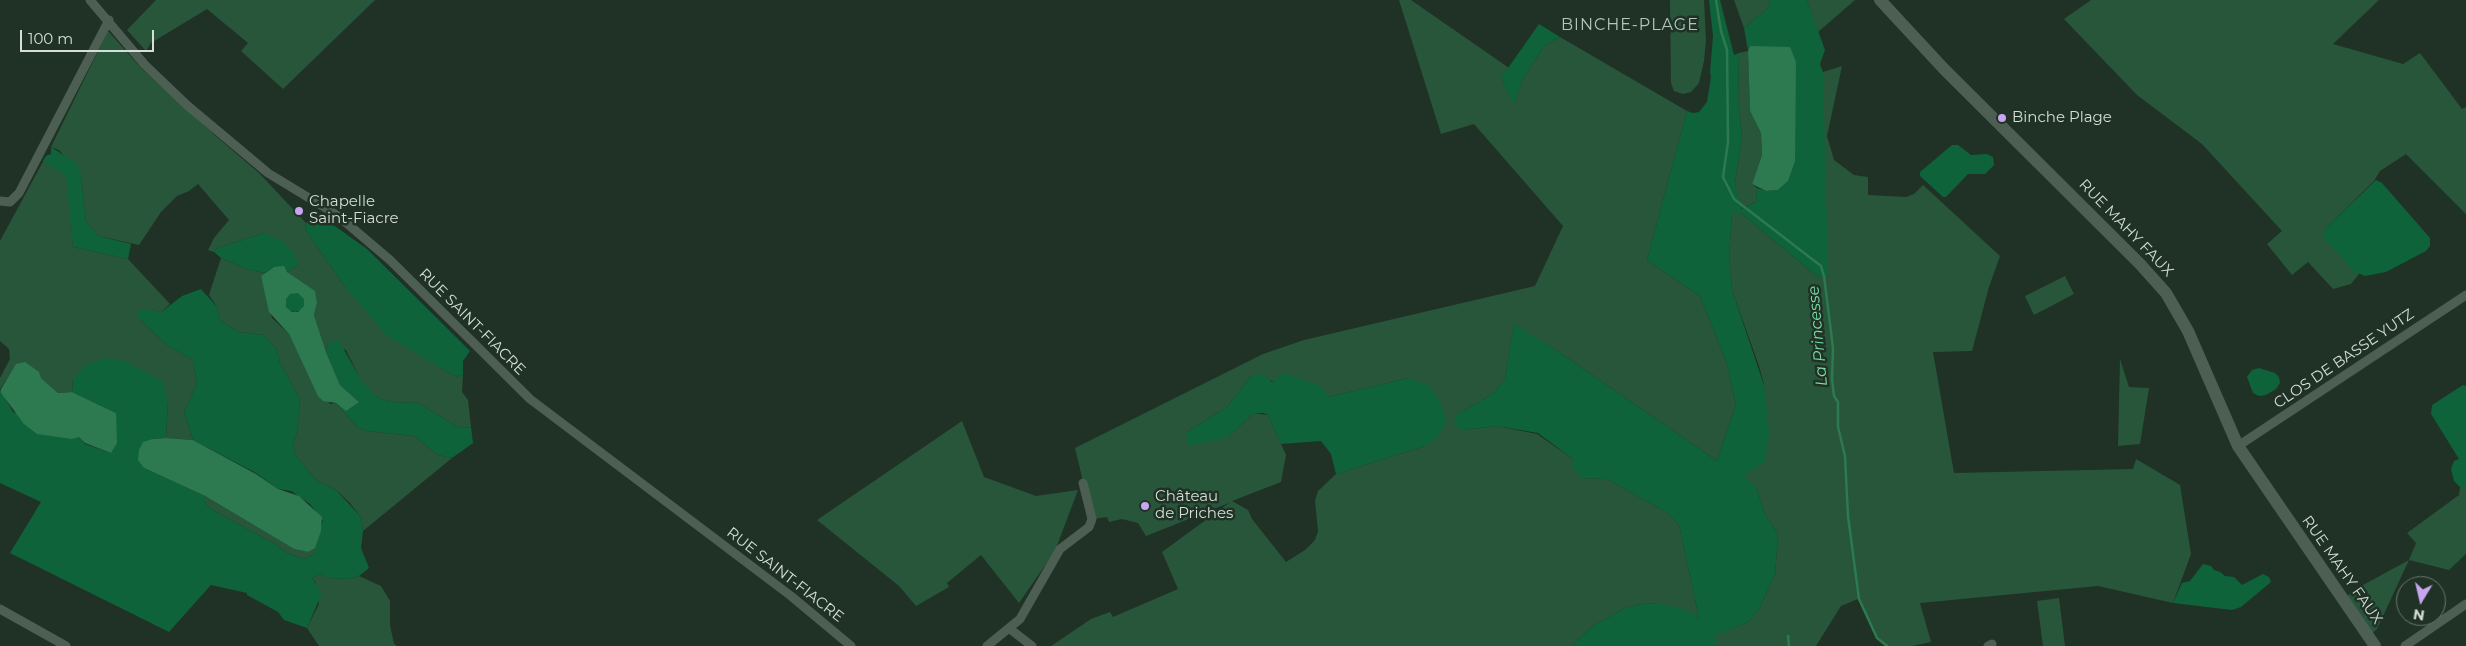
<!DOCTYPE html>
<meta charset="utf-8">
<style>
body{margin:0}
#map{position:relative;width:2466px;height:646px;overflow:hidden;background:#203126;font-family:Montserrat,sans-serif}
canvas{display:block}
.north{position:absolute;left:2396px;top:576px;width:50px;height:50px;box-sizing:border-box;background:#203126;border:1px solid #68776d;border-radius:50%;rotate:189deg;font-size:14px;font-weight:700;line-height:20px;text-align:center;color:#d5dfd8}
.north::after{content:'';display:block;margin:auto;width:18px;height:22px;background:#c7a6ef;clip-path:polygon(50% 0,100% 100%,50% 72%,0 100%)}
.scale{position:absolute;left:20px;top:30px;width:134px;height:22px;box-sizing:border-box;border:2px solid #d5dfd8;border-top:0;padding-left:6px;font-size:15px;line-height:18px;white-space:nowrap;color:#d5dfd8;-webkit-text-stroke:4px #203126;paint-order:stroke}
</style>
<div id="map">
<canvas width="2466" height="646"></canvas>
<div class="north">N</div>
<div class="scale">100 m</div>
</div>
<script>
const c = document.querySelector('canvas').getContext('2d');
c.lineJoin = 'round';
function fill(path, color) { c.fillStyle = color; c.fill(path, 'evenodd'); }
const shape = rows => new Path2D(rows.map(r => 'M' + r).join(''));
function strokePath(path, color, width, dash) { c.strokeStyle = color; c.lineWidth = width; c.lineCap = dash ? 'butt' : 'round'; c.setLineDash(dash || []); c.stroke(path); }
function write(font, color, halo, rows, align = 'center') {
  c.font = font + ' Montserrat,sans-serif'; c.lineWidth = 5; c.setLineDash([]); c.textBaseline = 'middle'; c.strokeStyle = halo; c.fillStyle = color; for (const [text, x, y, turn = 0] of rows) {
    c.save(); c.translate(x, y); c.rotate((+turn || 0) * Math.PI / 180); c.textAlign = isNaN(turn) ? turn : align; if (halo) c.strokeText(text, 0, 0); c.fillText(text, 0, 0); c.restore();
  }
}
fill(shape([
 [156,0,375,0,283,89,241,51,248,43,207,9,151,43,146,51,127,30],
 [1399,0,1411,0,1509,68,1501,78,1514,104,1522,80,1545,45,1560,37,1687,111,1647,260,1700,296,1726,361,1736,404,1717,461,1553,348,1514,325,1505,378,1494,393,1458,414,1461,430,1497,426,1537,434,1573,459,1582,478,1607,479,1666,512,1679,525,1698,613,1697,619,1656,603,1642,604,1625,608,1594,625,1571,646,1051,646,1091,619,1110,612,1113,617,1178,589,1162,552,1229,503,1146,536,1138,523,1122,519,1109,522,1107,517,1092,519,1075,448,1263,354,1304,340,1535,286,1563,226,1474,124,1441,134],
 [1252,375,1328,397,1409,378,1425,446,1336,474,1318,491,1315,501,1318,531,1315,540,1305,550,1286,562,1252,519,1248,510,1232,501,1281,482,1286,455,1268,415,1254,413,1228,437,1187,432,1227,407],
 [1670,0,1704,0,1706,40,1704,61,1699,83,1691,92,1683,94,1674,91,1671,83],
 [1734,0,1770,0,1768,8,1744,28],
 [1807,0,1855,0,1818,32],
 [2091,0,2379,0,2333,44,2403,64,2420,53,2462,109,2466,107,2466,214,2406,154,2380,171,2374,181,2326,228,2324,237,2359,274,2351,284,2333,289,2308,262,2292,275,2267,244,2282,231,2202,144,2137,95,2064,19],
 [108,31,142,69,217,137,259,173,306,223,305,229,345,287,427,359,456,377,463,375,462,392,468,400,471,427,460,428,418,403,391,402,377,397,361,381,346,350,328,344,326,352,314,315,317,303,287,272,298,265,264,233,217,248,214,252,208,250,214,238,229,220,198,184,189,191,177,196,161,212,139,245,98,236,86,221,81,174,59,150,51,147],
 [1748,51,1750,111,1761,133,1762,155,1752,184,1757,188,1756,202,1740,209,1735,183,1742,137,1738,100,1739,53],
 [1842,66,1827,136,1834,160,1854,175,1868,177,1868,195,1906,197,1914,194,1923,185,2000,256,1989,287,1972,351,1933,352,1954,473,2133,469,2136,459,2180,485,2191,554,2173,603,2098,586,1920,603,1931,642,1912,646,1887,646,1877,638,1858,599,1841,606,1816,646,1718,646,1713,636,1748,622,1759,609,1775,574,1778,535,1764,512,1757,489,1743,475,1765,408,1764,384,1759,366,1732,290,1729,256,1732,213,1741,213,1819,278,1823,72],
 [52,154,67,166,73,247,128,259,170,304,160,313,152,309,139,319,168,346,193,360,197,384,184,412,193,440,166,438,168,402,73,378,72,392,58,393,41,378,17,364,0,389,0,378,10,359,9,349,0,341,0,241,46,156],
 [221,258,250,270,265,273,261,276,272,318,289,334,306,369,330,404,336,403,357,427,367,431,414,436,438,455,452,458,363,531,361,517,349,502,336,490,317,481,296,456,293,444,297,432,300,399,280,363,277,350,264,335,238,332,220,320,217,307,209,295],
 [2065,276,2074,294,2034,315,2025,296],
 [2120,359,2129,387,2149,388,2140,444,2118,446],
 [962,421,984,477,1036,496,1078,490,1055,551,1019,603,981,555,947,583,949,587,916,606,899,586,817,520],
 [2460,487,2466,487,2466,554,2449,570,2409,560,2377,629,2368,637,2343,600,2354,590,2409,560,2416,543,2407,533,2459,495],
 [205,496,294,549,308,552,316,541,316,553,304,559,287,553,275,544,214,511,205,503],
 [321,574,327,578,349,579,359,576,381,586,390,601,390,625,394,644,397,646,319,646,307,628,319,604,316,583,312,578],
 [2059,598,2065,646,2043,646,2037,601]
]), '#28563b');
fill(shape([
 [1709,0,1720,0,1734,55,1739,53,1738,100,1742,137,1735,183,1741,209,1756,202,1757,188,1766,191,1778,190,1788,181,1750,46,1748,51,1744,28,1768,8,1770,0,1807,0,1825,50,1820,64,1823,72,1828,275,1819,278,1741,213,1732,213,1729,256,1732,290,1764,385,1769,433,1765,462,1744,475,1757,489,1764,512,1778,535,1775,574,1759,609,1748,622,1714,636,1718,646,1571,646,1594,625,1625,608,1642,604,1656,603,1680,608,1694,614,1697,619,1698,613,1679,525,1666,512,1607,479,1582,478,1572,466,1573,459,1538,433,1497,426,1461,430,1455,425,1454,420,1458,414,1494,393,1505,378,1514,324,1553,348,1717,461,1736,404,1726,361,1700,296,1647,260,1687,111,1693,113,1699,112,1707,102,1711,77,1710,72,1713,36],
 [1539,24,1560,37,1545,45,1522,80,1514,105,1501,78],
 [1952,145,1958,145,1971,155,1987,154,1993,157,1994,165,1985,174,1968,174,1946,197,1943,197,1920,176,1920,172],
 [51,147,76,163,81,174,86,221,98,236,131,244,128,259,73,247,66,176,43,161,46,156,51,154],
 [2376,180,2382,183,2430,238,2430,246,2426,251,2386,272,2365,276,2355,272,2323,237,2326,228],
 [318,214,367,249,470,351,463,361,463,375,456,377,386,335,345,287,305,229,306,223],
 [264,233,282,241,294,252,298,265,287,272,274,267,265,273,250,270,221,258,214,252,217,248],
 [201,289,217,307,220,320,238,332,264,335,277,350,280,363,300,399,297,432,293,444,296,456,317,481,336,490,361,517,363,531,361,548,369,568,359,576,349,579,327,578,321,574,312,578,322,593,307,628,284,620,278,612,247,595,247,593,211,585,169,632,10,553,41,502,0,483,0,389,13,412,79,437,85,444,111,453,116,413,72,392,73,378,86,365,104,358,124,361,163,381,168,402,166,438,153,439,144,468,205,496,205,503,214,511,275,544,287,553,304,559,316,553,316,541,323,521,310,504,291,491,278,489,256,473,193,440,184,412,197,384,193,360,168,346,139,319,137,315,140,309,152,309,160,313,182,296],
 '285 302a10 10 0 1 1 20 0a10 10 0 1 1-20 0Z',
 [338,339,361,380,377,397,391,402,418,403,460,428,471,427,473,443,452,458,438,455,414,436,367,431,357,427,336,403,359,402,340,385,326,352,328,344],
 [2259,368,2275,373,2279,377,2280,383,2276,389,2266,395,2259,396,2253,393,2247,377,2252,370],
 [1284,373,1321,386,1328,397,1409,378,1430,386,1442,405,1446,422,1438,437,1425,446,1336,474,1331,454,1321,441,1281,444,1268,415,1263,413,1254,413,1228,437,1189,446,1186,438,1187,432,1227,407,1252,375,1262,374,1272,382],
 [2463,385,2466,386,2466,487,2460,487,2454,481,2451,469,2454,461,2459,459,2431,414,2432,405],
 [2203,564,2211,566,2214,570,2220,572,2225,576,2234,577,2242,585,2263,574,2269,577,2271,582,2241,607,2232,610,2173,603,2182,583,2190,581]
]), '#0f633b');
fill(shape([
 [1750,46,1790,47,1796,62,1795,161,1788,181,1778,190,1766,191,1752,184,1762,155,1761,133,1750,111,1748,51],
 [284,266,287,272,315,291,317,303,314,315,326,352,340,385,359,402,346,411,336,403,323,401,318,396,289,334,269,312,261,276,274,267],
 [298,293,304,299,304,306,298,312,292,312,286,307,286,299,290,294],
 [25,362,39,372,41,378,58,393,72,392,116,413,117,443,111,453,85,443,79,437,72,439,37,434,24,424,1,393,1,389,16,364],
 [166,438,193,440,256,474,278,489,299,496,322,517,321,531,315,548,308,552,294,549,205,496,144,468,138,460,139,450,143,442,153,439]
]), '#2d7950');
strokePath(shape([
 [1716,0,1721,31,1727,50,1728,142,1723,177,1734,199,1821,266,1824,276,1833,348,1832,379,1834,396,1838,402,1838,427,1845,456,1848,516,1859,599,1877,638,1887,646],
 [1788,636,1789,646]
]), '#2d7950', 2.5);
strokePath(shape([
 [90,0,145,65,188,106,268,173,337,215,390,260,530,399,791,596,851,646],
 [0,201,10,202,19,193,109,20],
 [2238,446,2466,295],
 [0,609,66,646],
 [1010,629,1032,646],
 [987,646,1020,619,1060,549,1089,527,1092,519,1083,483],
 [1988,646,1992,644],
 [2405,646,2466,604]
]), '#4d5f53', 9);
strokePath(shape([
 [1880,0,1944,69,2140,264,2166,293,2188,331,2238,446,2375,646]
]), '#4d5f53', 12);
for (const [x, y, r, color] of [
 [2002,118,5,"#c7a6ef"],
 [299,211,5,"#c7a6ef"],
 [1145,506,5,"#c7a6ef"]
]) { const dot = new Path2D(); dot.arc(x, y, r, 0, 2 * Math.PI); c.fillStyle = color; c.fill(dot); strokePath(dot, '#203126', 2); }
write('15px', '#d5dfd8', '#203126', [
 ["Binche Plage",2012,118],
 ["Chapelle",309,202],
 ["Saint-Fiacre",309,219],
 ["Château",1155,497],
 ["de Priches",1155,514]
], 'left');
write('15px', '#d5dfd8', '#203126', [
 ["RUE MAHY FAUX",2126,228,46],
 ["RUE SAINT-FIACRE",472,322,45],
 ["CLOS DE BASSE YUTZ",2344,359,-34],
 ["RUE MAHY FAUX",2342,570,55],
 ["RUE SAINT-FIACRE",785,575,38]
]);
c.letterSpacing = '1px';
write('16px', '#b2c6b9', '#203126', [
 ["BINCHE-PLAGE",1630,25]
]);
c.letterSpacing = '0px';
write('italic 16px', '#7ae1a5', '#203126', [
 ["La Princesse",1818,336,-95]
]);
</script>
